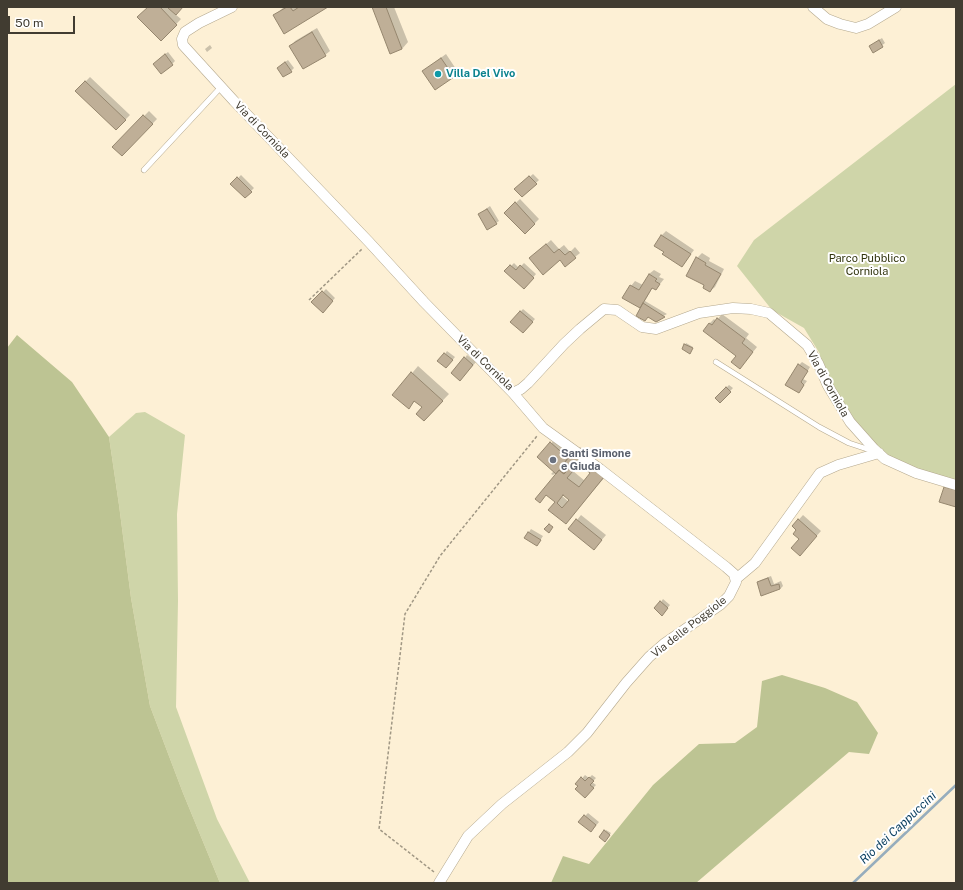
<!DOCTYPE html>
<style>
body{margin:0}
#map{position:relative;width:963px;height:890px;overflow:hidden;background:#fdf0d5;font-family:"Public Sans",sans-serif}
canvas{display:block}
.frame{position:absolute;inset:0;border:8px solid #413c31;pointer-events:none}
.scale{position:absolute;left:8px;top:16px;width:67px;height:18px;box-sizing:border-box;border:2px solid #413c31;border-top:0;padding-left:5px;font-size:12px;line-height:14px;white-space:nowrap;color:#413c31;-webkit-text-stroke:3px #fff;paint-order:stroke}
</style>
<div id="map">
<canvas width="963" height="890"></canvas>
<div class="frame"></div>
<div class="scale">50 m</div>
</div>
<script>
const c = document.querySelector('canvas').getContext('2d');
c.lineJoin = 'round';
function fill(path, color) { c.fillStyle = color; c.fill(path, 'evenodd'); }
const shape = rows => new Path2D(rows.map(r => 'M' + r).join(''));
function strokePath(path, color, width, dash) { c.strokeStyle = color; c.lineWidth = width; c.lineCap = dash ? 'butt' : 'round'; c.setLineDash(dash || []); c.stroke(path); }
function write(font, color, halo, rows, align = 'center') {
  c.font = font + ' "Public Sans",sans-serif'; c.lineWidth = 4; c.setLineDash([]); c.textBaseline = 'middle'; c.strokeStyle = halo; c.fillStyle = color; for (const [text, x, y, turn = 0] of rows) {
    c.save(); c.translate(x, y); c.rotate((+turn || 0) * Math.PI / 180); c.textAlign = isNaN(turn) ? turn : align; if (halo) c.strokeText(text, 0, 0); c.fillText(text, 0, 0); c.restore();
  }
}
fill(shape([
 [956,84,956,485,879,453,850,422,818,363,820,354,804,328,772,310,737,266,754,240],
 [145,412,185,435,177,514,178,601,176,707,217,819,250,883,220,883,183,793,150,706,131,598,119,505,109,437,136,413]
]), '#cfd5a9');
fill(shape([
 [17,335,72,382,109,437,119,505,131,598,150,706,183,793,220,883,7,883,7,348],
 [782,675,825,688,857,702,878,733,869,754,849,752,696,883,551,883,563,856,589,864,653,785,699,744,735,743,757,727,762,681]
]), '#bdc493');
fill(shape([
 [149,7,182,7,175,14,181,19,161,40],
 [284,7,326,7,274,16],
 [373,7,394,7,408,42,402,49,391,53],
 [317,28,330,51,325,55,291,46,295,41],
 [882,38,885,43,873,52,870,46],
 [210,45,212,48,207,52,205,49],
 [168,52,175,61,172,64,157,61],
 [446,54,458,72,453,76,423,71],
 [288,60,294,68,291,71,281,65],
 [90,77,130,115,116,129,76,91],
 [149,111,157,119,122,155,114,147],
 [533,174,539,180,522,196,516,189],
 [241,175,254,188,245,197,232,184],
 [520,199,539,219,525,233,505,213],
 [490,206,499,221,496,223,479,214],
 [666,231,694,250,682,266,665,252,661,236],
 [551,240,559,249,564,245,570,252,575,247,580,253,575,257,560,259,535,254],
 [702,253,710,258,709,261,724,269,715,287,710,291,705,285,697,258],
 [514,263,519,268,524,263,536,274,524,288,506,271],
 [654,270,661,274,659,277,664,279,656,289,653,287,645,301,667,314,656,320,643,304,640,307,631,286,635,281,643,285,649,274],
 [326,289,335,298,323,311,313,302],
 [523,309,535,319,523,332,511,322],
 [722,314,749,334,746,338,757,347,740,368,738,356,709,324,714,319,716,321],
 [686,343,693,347,691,351,685,345],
 [447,351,455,357,449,364,445,354],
 [467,355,476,362,463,377,465,358],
 [802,362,810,367,803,379,807,381,799,392,799,365],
 [418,366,449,394,424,420,423,407,415,401,409,407,394,395],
 [729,385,733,388,720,402,716,398],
 [557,437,575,452,580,447,610,471,566,523,556,502,547,494,540,502,558,473,557,472,553,475,551,474,554,471,539,457],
 [579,463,592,473,585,481,573,471],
 [564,494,570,500,569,502,562,496],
 [581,515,606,535,594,549,577,520],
 [803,515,821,531,804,550,798,530,793,526],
 [531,529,543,536,537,545,525,538],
 [771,576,774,584,781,581,783,586,780,589,758,582,761,580],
 [663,599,670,605,665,611,661,602],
 [585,775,589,778,592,775,596,778,592,782,596,785,585,796,577,784],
 [588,813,599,822,594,828,585,816],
 [606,830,611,833,606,840,605,831]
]), '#0003');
strokePath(shape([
 [853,883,956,785]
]), '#96adbd', 2.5);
const building = shape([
 [148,7,160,7,177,25,161,41,137,17,148,7],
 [169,7,183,7,176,15,168,8,169,7],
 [287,7,290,7,293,11,299,7,328,7,284,34,273,15,287,7],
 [372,7,386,7,402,49,390,54,372,7],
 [312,32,326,56,303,69,289,46,312,32],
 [879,40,883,47,873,53,869,46,879,40],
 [165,54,173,65,161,74,153,64,165,54],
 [441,58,454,77,435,90,422,71,441,58],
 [285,62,292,72,283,77,277,68,285,62],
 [85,81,126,120,116,130,75,91,85,81],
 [143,115,153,124,122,156,112,147,143,115],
 [529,176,537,184,522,197,514,189,529,176],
 [237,177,252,192,245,198,230,184,237,177],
 [515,202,535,224,525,234,504,213,515,202],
 [487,209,497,224,487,230,478,214,487,209],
 [661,235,691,254,682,267,662,254,664,252,654,246,661,235],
 [546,244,554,253,559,249,565,255,570,251,576,258,565,267,560,260,543,275,529,258,546,244],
 [696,257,706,263,705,265,721,274,710,292,703,288,704,285,686,276,696,257],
 [510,265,516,270,520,265,534,278,524,289,504,271,510,265],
 [649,274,657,279,655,281,660,284,656,290,652,288,640,308,622,298,630,285,639,290,649,274],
 [322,291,333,301,323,313,311,302,322,291],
 [643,303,665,317,656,322,648,317,645,321,636,316,643,303],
 [520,311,533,322,523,333,510,322,520,311],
 [717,318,745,339,742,343,753,352,740,369,731,362,736,356,703,331,709,323,712,325,717,318],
 [684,344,693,348,690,354,682,349,684,344],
 [444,353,453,360,446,368,437,361,444,353],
 [464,357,473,365,460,381,451,373,464,357],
 [798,364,808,371,801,382,804,385,799,393,785,385,798,364],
 [411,372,443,401,424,421,416,414,422,407,414,401,409,409,392,395,411,372],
 [726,387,731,392,720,403,715,398,726,387],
 [550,442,568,458,565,462,571,466,564,474,559,470,556,474,537,457,550,442],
 [573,452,604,477,566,524,548,510,555,502,546,495,540,503,535,499,559,470,564,474,571,466,565,462,573,452],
 [579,464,590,473,579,487,567,478,579,464],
 [563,495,569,500,562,508,557,503,563,495],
 [944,487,956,490,956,507,939,502,944,487],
 [576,519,602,540,594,550,568,529,576,519],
 [798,519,817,536,800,556,791,548,799,539,793,534,796,530,792,526,798,519],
 [549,524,553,527,549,533,544,529,549,524],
 [528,532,541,540,537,546,524,538,528,532],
 [768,578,771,586,779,584,780,589,761,596,757,582,768,578],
 [660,601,668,608,662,616,654,608,660,601],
 [581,777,585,781,589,777,594,781,590,785,594,788,585,798,575,789,578,786,575,784,581,777],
 [584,815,596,825,591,832,578,822,584,815],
 [604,830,610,835,605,842,599,837,604,830]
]);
fill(building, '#bfaf97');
strokePath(building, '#95866e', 1);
const service = shape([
 [144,170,221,87],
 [716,362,819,427,849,443,873,451]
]);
const minor = shape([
 [232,7,199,23,185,32,182,39,183,45,234,101,369,242,424,302,513,393,521,389,528,383,564,344,580,329,604,309,617,310,642,327,656,329,699,313,733,308,751,309,769,313,807,345,818,363,828,386,850,422,874,449,885,459,916,473,956,485],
 [813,7,827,19,840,24,856,28,868,24,896,7],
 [736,579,755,563,820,473,838,465,879,453],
 [439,883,468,836,502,804,568,752,587,733,626,683,649,657,665,643,720,605,729,596,736,582,734,574,726,567,600,469,543,428,513,393]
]);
strokePath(service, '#b4a88e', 6);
strokePath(minor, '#b4a88e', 11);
strokePath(shape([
 [309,300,362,249],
 [434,872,379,829,405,614,440,556,537,436]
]), '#a09784', 1.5, [3, 2]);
strokePath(service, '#fff', 5);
strokePath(minor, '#fff', 10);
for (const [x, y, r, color] of [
 [438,74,4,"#0f9aa8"],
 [553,460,4,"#6b7280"]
]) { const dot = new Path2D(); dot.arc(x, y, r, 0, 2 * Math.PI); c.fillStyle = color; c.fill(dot); strokePath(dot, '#fff', 1.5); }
write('bold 11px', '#0d838f', '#fff', [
 ["Villa Del Vivo",446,74]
], 'left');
write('11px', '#413c31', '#fff', [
 ["Via di Corniola",262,130,46],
 ["Via di Corniola",485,363,44],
 ["Via di Corniola",828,384,61],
 ["Via delle Poggiole",689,627,-38]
]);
write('11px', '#31340e', '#fff', [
 ["Parco Pubblico",867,259],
 ["Corniola",867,272]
]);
write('bold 11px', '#5b616d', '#fff', [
 ["Santi Simone",561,454],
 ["e Giuda",561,467]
], 'left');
write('italic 12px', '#0c4061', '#fff', [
 ["Rio dei Cappuccini",898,828,-43]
]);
</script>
